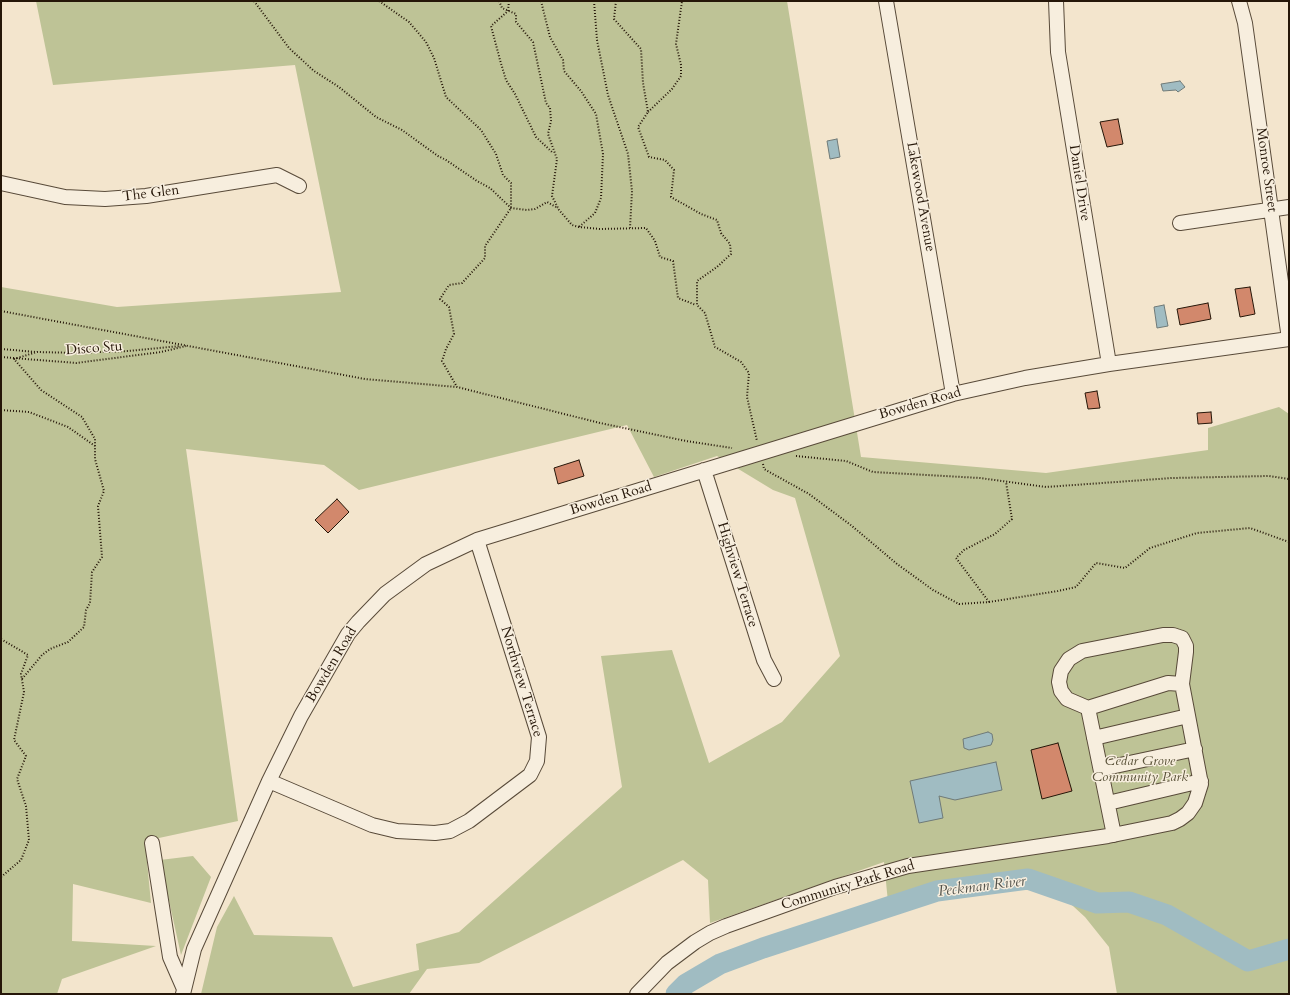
<!DOCTYPE html>
<style>
body{margin:0}
#map{position:relative;width:1290px;height:995px;overflow:hidden;background:#f3e5cd;font-family:Cardo,serif}
canvas{display:block}
.frame{position:absolute;inset:0;border:2px solid #251608;pointer-events:none}
</style>
<div id="map">
<canvas width="1290" height="995"></canvas>
<div class="frame"></div>
</div>
<script>
const c = document.querySelector('canvas').getContext('2d');
c.lineJoin = 'round';
function fill(path, color) { c.fillStyle = color; c.fill(path, 'evenodd'); }
const shape = rows => new Path2D(rows.map(r => 'M' + r).join(''));
function strokePath(path, color, width, dash) { c.strokeStyle = color; c.lineWidth = width; c.lineCap = dash ? 'butt' : 'round'; c.setLineDash(dash || []); c.stroke(path); }
function write(font, color, halo, rows, align = 'center') {
  c.font = font + ' Cardo,serif'; c.lineWidth = 3; c.setLineDash([]); c.textBaseline = 'middle'; c.strokeStyle = halo; c.fillStyle = color; for (const [text, x, y, turn = 0] of rows) {
    c.save(); c.translate(x, y); c.rotate((+turn || 0) * Math.PI / 180); c.textAlign = isNaN(turn) ? turn : align; if (halo) c.strokeText(text, 0, 0); c.fillText(text, 0, 0); c.restore();
  }
}
fill(shape([
 [36,1,787,1,861,457,1046,473,1208,450,1208,428,1279,407,1289,414,1289,994,1117,994,1109,947,1085,917,1062,896,1024,888,926,901,889,912,884,862,710,923,708,880,683,860,479,963,427,969,409,994,201,994,217,927,234,896,254,935,332,937,353,987,419,970,416,944,459,932,622,787,601,656,672,650,709,763,782,722,840,656,795,498,773,490,717,456,654,477,627,425,359,490,324,465,186,449,238,821,145,841,151,903,73,884,72,941,156,946,62,979,57,994,1,994,1,287,117,307,341,292,295,65,53,85],
 [193,856,211,877,181,955,160,860]
]), '#bec396');
const water = shape([
 [1180,81,1185,87,1178,92,1176,90,1163,91,1161,84,1180,81],
 [837,139,840,157,830,159,827,141,837,139],
 [1164,305,1168,326,1157,328,1154,307,1164,305],
 [988,732,992,734,993,740,991,745,969,750,964,748,963,739,988,732],
 [996,762,1002,790,955,800,939,796,943,818,919,823,910,781,996,762]
]);
fill(water, '#a0bcc2');
strokePath(water, '#6f7a78', 1);
strokePath(shape([
 [676,994,686,984,720,964,763,948,937,891,1028,879,1097,903,1129,902,1167,915,1248,961,1289,949]
]), '#a0bcc2', 21);
const building = shape([
 [1118,119,1123,144,1107,147,1100,122,1118,119],
 [1250,287,1255,314,1240,317,1235,289,1250,287],
 [1208,303,1211,319,1180,325,1177,309,1208,303],
 [1097,391,1100,408,1088,409,1085,393,1097,391],
 [1211,412,1212,423,1198,424,1197,413,1211,412],
 [579,460,584,476,558,484,554,468,579,460],
 [337,499,349,512,328,533,315,520,337,499],
 [1058,743,1072,791,1042,799,1031,750,1058,743]
]);
fill(building, '#d2886c');
strokePath(building, '#251608', 1);
const minor = shape([
 [886,1,953,394],
 [1056,1,1058,52,1109,364],
 [1239,1,1245,23,1289,339],
 [1,183,65,197,105,199,146,196,277,175,299,186],
 [1180,223,1289,207],
 [704,470,764,660,774,679],
 [1088,708,1067,699,1061,691,1059,682,1061,671,1069,659,1082,651,1163,635,1173,635,1182,638,1186,646,1186,652,1182,684],
 [1094,738,1188,716],
 [1101,769,1195,749],
 [269,781,372,825,397,831,435,833,450,831,469,821,530,775,537,761,539,737,477,540],
 [1108,803,1201,781],
 [152,843,170,957,184,989],
 [183,994,194,949,269,781,301,716,348,634,358,622,385,594,426,564,477,540,953,394,1025,378,1109,364,1289,339],
 [637,994,667,963,695,942,710,933,726,926,835,887,908,866,1108,836,1172,823,1180,819,1188,813,1195,803,1201,784,1182,684,1168,683,1088,708,1114,835]
]);
strokePath(minor, '#584a39', 16);
strokePath(shape([
 [254,1,289,48,314,71,339,87,376,117,402,130,438,156,446,160,477,181,490,188,511,208,527,210,535,209,547,202,558,208],
 [379,1,409,22,426,42,434,58,446,97,481,130,496,154,503,175,511,183,511,208,485,246,485,258,462,283,449,285,440,299,449,307,454,334,446,349,442,361,457,387],
 [499,1,502,8,516,14,516,22,533,42,546,103,550,108,551,121,548,134,557,159,552,196,559,210,572,225,579,227,600,229,646,228,655,241,660,257,673,261,678,298,696,305],
 [509,1,508,11,491,26,500,60,506,80,515,94,536,137,553,153],
 [541,1,550,37,563,60,564,71,581,91,596,114,603,154,601,198,595,213,579,227],
 [594,1,597,40,608,95,628,154,632,191,630,228],
 [616,1,614,19,641,49,643,83,648,112,638,127,649,157,665,160,674,170,671,197,701,214,717,220,721,233,730,244,731,254,717,267,697,281,697,305,705,313,715,347,741,362,749,373,747,397,757,441],
 [648,112,672,89,681,76,681,65,676,44,682,1],
 [1,311,365,379,457,387,600,423,686,441,732,448],
 [1,349,36,352],
 [1,357,76,363,161,352,186,346],
 [1,410,29,412,68,427,95,446],
 [796,456,846,461,873,472,980,478,1046,487,1172,478,1269,476,1289,479],
 [763,464,764,469,809,494,852,526,897,564,933,590,959,604,989,602,956,558,964,550,995,534,1012,519,1006,482],
 [989,602,1058,591,1076,587,1096,563,1125,568,1150,548,1197,533,1250,528,1289,542],
 [1,639,28,655,21,674,24,692,14,740,26,756,17,779,26,806,29,840,21,860,1,877],
 [22,679,42,655,50,649,68,642,84,627,86,610,90,603,92,572,102,557,98,506,104,491,95,459,95,439,82,417,41,390,14,359,37,352,78,353,128,351,180,346]
]), '#251608', 2, [1, 2]);
strokePath(minor, '#f7eede', 14);
write('14px', '#251608', '#f7eede', [
 ["Monroe Street",1266,170,82],
 ["Daniel Drive",1079,183,81],
 ["The Glen",151,194,-7],
 ["Lakewood Avenue",920,197,80],
 ["Disco Stu",94,349,-4],
 ["Bowden Road",920,404,-16],
 ["Bowden Road",611,499,-17],
 ["Highview Terrace",737,575,73],
 ["Bowden Road",332,665,-59],
 ["Northview Terrace",521,682,73],
 ["Community Park Road",848,886,-17]
]);
write('italic 14px', '#5b533a', '#f7eede', [
 ["Cedar Grove",1140,762],
 ["Community Park",1140,778]
]);
write('italic 15px', '#505049', '#f7eede', [
 ["Peckman River",982,887,-7]
]);
</script>
